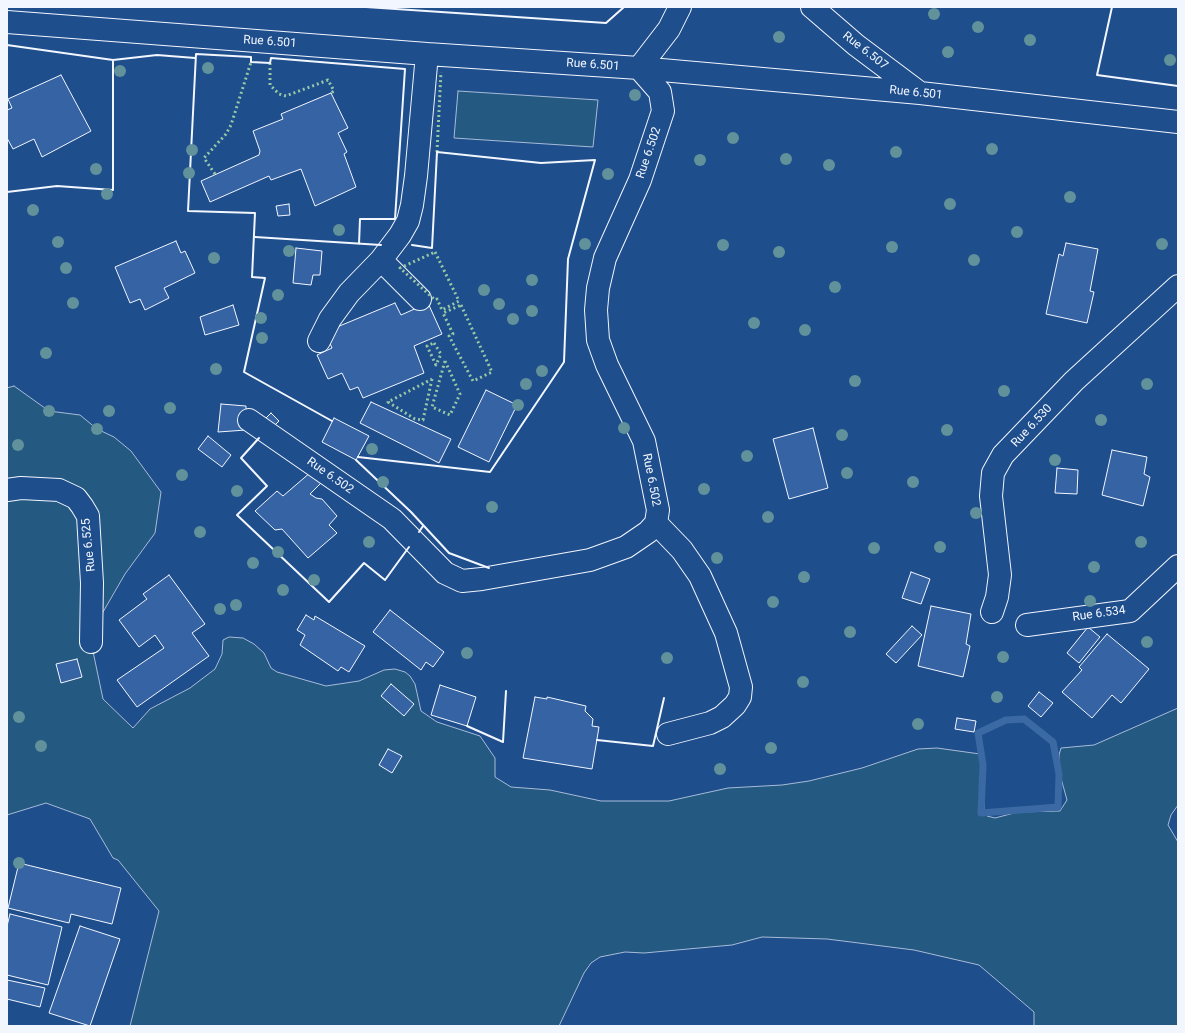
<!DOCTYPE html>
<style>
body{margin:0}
#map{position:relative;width:1185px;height:1033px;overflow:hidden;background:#1f4e8c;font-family:Roboto,sans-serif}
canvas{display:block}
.frame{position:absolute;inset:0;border:8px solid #f2f6ff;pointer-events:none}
</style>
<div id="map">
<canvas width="1185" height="1033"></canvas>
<div class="frame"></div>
</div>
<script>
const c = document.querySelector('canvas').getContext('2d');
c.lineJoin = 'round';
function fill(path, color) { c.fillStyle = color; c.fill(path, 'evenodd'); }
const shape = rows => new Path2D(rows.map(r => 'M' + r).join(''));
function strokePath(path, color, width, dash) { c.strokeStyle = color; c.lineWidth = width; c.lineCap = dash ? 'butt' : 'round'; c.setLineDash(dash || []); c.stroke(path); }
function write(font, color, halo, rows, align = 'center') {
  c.font = font + ' Roboto,sans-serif'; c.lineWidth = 3; c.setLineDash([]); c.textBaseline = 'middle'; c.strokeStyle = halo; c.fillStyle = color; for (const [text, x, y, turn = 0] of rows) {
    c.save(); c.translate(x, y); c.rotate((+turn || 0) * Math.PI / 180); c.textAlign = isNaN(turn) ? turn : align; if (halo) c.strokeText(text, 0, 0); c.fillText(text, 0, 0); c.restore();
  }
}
const green = shape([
 [458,91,598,100,593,147,454,138,458,91],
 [14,386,49,411,80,415,97,429,114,437,131,451,161,492,155,533,125,574,92,631,91,642,103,699,133,728,150,709,190,688,215,669,222,654,223,640,229,637,243,638,254,644,264,653,271,668,277,672,326,686,359,681,384,670,395,669,405,672,410,676,415,684,421,711,437,722,480,736,495,758,495,777,511,787,550,790,601,801,669,801,728,788,782,785,809,781,862,768,918,749,937,748,980,754,984,767,984,810,987,816,995,818,1018,812,1060,811,1067,800,1059,771,1059,755,1061,748,1094,745,1178,708,1178,805,1171,815,1168,825,1178,842,1178,1026,1034,1026,1034,1012,979,965,914,950,827,939,762,937,732,945,644,953,625,952,600,957,591,963,584,973,559,1026,130,1026,159,911,118,860,113,858,90,819,46,803,7,815,7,388,14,386]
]);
fill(green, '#245a82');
strokePath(green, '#a8bbd7', 1);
strokePath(shape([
 [1024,719,1053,742,1059,774,1058,807,981,813,983,765,978,733,1006,720,1024,719]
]), '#3b69a3', 7);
const building = shape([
 [61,75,91,131,42,157,34,139,13,149,7,138,7,110,12,108,8,99,61,75],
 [331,93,348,128,338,133,347,152,344,154,356,187,315,206,301,169,271,180,269,176,210,202,201,181,259,155,260,151,253,131,283,119,281,114,331,93],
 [289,204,290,215,278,216,276,206,289,204],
 [176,241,181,253,185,251,195,273,164,288,169,298,145,310,140,299,130,303,115,267,176,241],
 [1066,243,1098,249,1090,291,1094,292,1087,323,1046,314,1059,254,1063,256,1066,243],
 [296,248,322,251,320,275,313,275,311,285,293,283,296,248],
 [395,303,401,315,428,303,442,334,414,346,424,373,363,398,358,387,350,390,342,373,328,379,317,355,332,348,325,332,395,303],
 [233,305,239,325,205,335,200,317,233,305],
 [486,390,517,405,489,462,458,447,486,390],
 [371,402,451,439,439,463,360,423,371,402],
 [221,404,246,406,246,430,218,432,221,404],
 [271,413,279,421,272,428,264,420,271,413],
 [334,418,369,436,356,460,322,442,334,418],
 [813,428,828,488,789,499,773,439,813,428],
 [208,436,231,455,222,467,198,449,208,436],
 [1112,450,1147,457,1144,474,1150,477,1143,506,1102,495,1112,450],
 [1057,468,1078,470,1077,494,1055,493,1057,468],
 [311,472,321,483,310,494,316,498,322,499,337,516,329,525,337,533,308,558,282,529,275,530,255,511,277,491,283,496,311,472],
 [911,572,930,579,921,604,902,598,911,572],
 [169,575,205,624,192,633,209,656,137,707,117,680,164,648,155,635,139,647,119,620,147,599,143,594,169,575],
 [931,606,971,614,966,644,970,646,963,677,918,666,931,606],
 [390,610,444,652,433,667,426,662,421,670,373,632,390,610],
 [306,615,314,620,315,616,365,646,349,672,341,667,338,671,300,645,305,635,297,630,306,615],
 [912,626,922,635,896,663,886,654,912,626],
 [1088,627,1100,637,1079,663,1067,653,1088,627],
 [1107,634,1149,669,1121,703,1112,695,1092,718,1062,692,1082,670,1079,667,1107,634],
 [77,659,82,677,61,683,56,664,77,659],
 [391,684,414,704,404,716,381,696,391,684],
 [440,685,476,697,467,726,431,715,440,685],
 [1039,692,1053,703,1041,717,1028,706,1039,692],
 [535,697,547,699,547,697,586,706,585,711,593,719,592,726,599,727,592,769,523,758,535,697],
 [957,718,976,721,974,732,955,729,957,718],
 [388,749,402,756,392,773,379,765,388,749],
 [19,863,121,888,112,924,71,914,69,923,8,908,19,863],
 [10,914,62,927,48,985,7,975,7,926,10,914],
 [80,926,120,939,90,1026,49,1013,80,926],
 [7,980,45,988,40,1007,7,999,7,980]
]);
fill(building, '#3563a3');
strokePath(building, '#f2f6ff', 1);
const minor = shape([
 [812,7,856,45,920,93],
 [7,22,427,54,639,68,920,93,1178,122],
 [381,260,420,299],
 [319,341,330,319,349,293,381,260,400,235,408,221,412,205,416,176,427,54],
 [249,420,392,519,445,573,462,581,482,579,590,560,626,547,648,532,656,523,658,510,644,441,607,365,598,340,596,310,598,288,605,258,640,180,663,111,660,92,639,68,669,29,680,7],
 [7,490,21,488,59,490,76,498,82,506,88,516,92,583,91,642],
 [656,523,682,550,700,576,726,633,741,687,740,697,735,705,722,717,710,723,668,734],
 [992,612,997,597,1000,575,991,496,993,473,1003,455,1074,381,1178,286],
 [1027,625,1130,611,1178,566]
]);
strokePath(minor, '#f2f6ff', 24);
strokePath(minor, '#1f4e8c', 22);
strokePath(shape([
 [270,63,270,85,279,94,286,96,328,80,334,91,331,93],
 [437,152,441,72],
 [215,174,204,158,226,134,231,125,251,62],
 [435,252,459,301,442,310,437,299,435,300,400,268,435,252],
 [461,305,492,372,473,381,449,336,453,334,443,313,461,305],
 [434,343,441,354,436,365,427,346,434,343],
 [445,361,460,394,450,415,432,407,445,361],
 [432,379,423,420,415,419,388,402,432,379]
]), '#97c8a6', 3, [2, 3]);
strokePath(shape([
 [366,7,606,23,624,7],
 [1112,7,1097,75,1178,86],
 [7,45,113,60,157,55,195,58],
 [7,192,57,186,113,190,113,60],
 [255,237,381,245],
 [332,421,244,372,265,278,252,277,255,213,188,211,196,54,251,57,251,62,270,63,271,58,405,69,395,219,360,219,359,244],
 [259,438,241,458,267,486,237,515,329,602,364,563,385,580,409,547],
 [358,457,490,472,564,362,568,259,595,160,541,163,437,152,432,248,412,245],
 [356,460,411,512,449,553,489,568],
 [419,532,423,526],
 [467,726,503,742,506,691],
 [597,740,653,746,664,698]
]), '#f2f6ff', 2);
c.fillStyle = '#61919a';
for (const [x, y] of [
 [934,14],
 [978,27],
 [779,37],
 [1030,40],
 [948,52],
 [1170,60],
 [208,68],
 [120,71],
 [635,95],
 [733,138],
 [992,149],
 [192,150],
 [896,152],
 [786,159],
 [700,160],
 [829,165],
 [96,169],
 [189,173],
 [608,174],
 [107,194],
 [1070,197],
 [950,204],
 [33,210],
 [339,230],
 [1017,232],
 [58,242],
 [585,244],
 [1162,244],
 [723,245],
 [892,247],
 [289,251],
 [779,252],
 [214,258],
 [974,260],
 [66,268],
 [532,280],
 [835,287],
 [484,290],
 [278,295],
 [73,303],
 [499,304],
 [532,311],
 [261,318],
 [513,319],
 [754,323],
 [805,330],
 [262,338],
 [46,353],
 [216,369],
 [542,371],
 [855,381],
 [526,384],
 [1147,384],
 [1004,391],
 [518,405],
 [170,408],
 [49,411],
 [109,411],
 [1101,420],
 [624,428],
 [97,429],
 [947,430],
 [842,435],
 [18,445],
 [372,449],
 [747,456],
 [1055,460],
 [847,473],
 [182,475],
 [383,482],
 [913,482],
 [704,489],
 [237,491],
 [492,507],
 [976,513],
 [768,517],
 [200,532],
 [369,542],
 [1141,542],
 [940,547],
 [874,548],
 [278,552],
 [717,558],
 [253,563],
 [1094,567],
 [804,577],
 [314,580],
 [283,590],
 [1090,601],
 [773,602],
 [236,605],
 [220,609],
 [850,632],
 [1147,642],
 [467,653],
 [1003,657],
 [667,658],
 [803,682],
 [997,697],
 [19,717],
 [918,724],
 [41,746],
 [771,748],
 [720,769],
 [19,863]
]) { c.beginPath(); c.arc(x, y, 6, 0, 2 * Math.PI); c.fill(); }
write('12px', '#f2f6ff', '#1f4e8c', [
 ["Rue 6.501",270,42,4],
 ["Rue 6.507",865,51,38],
 ["Rue 6.501",593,65,4],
 ["Rue 6.501",916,93,6],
 ["Rue 6.502",649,153,-71],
 ["Rue 6.530",1032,426,-47],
 ["Rue 6.502",330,476,35],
 ["Rue 6.502",651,480,79],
 ["Rue 6.525",89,545,-96],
 ["Rue 6.534",1099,614,-8]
]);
</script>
